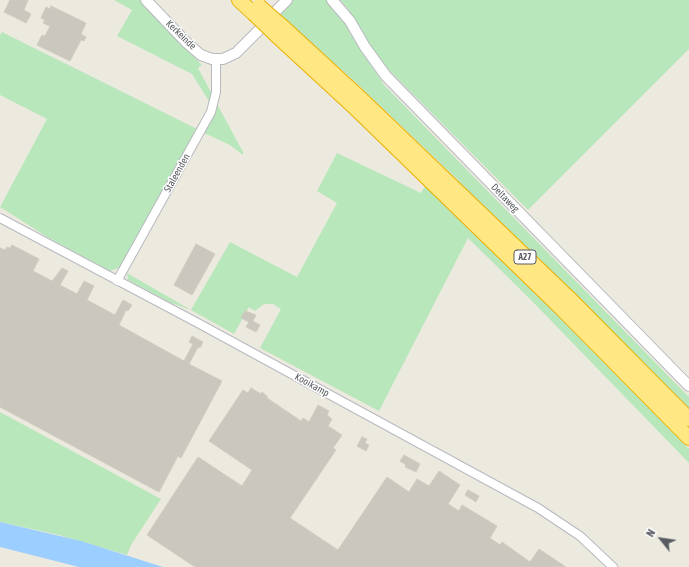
<!DOCTYPE html>
<style>
body{margin:0}
#map{position:relative;width:689px;height:567px;overflow:hidden;background:#eceadf;font-family:"Asap Condensed",sans-serif}
canvas{display:block}
.north{position:absolute;left:641px;top:519px;width:40px;height:40px;-webkit-text-stroke:3px #fff;paint-order:stroke;rotate:300deg;font-size:11px;font-weight:700;line-height:16px;text-align:center;color:#585b61}
.north::after{content:'';display:block;margin:auto;width:14px;height:18px;background:#585b61;clip-path:polygon(50% 0,100% 100%,50% 72%,0 100%)}
</style>
<div id="map">
<canvas width="689" height="567"></canvas>
<div class="north">N</div>
</div>
<script>
const c = document.querySelector('canvas').getContext('2d');
c.lineJoin = 'round';
function fill(path, color) { c.fillStyle = color; c.fill(path, 'evenodd'); }
const shape = rows => new Path2D(rows.map(r => 'M' + r).join(''));
function strokePath(path, color, width, dash) { c.strokeStyle = color; c.lineWidth = width; c.lineCap = dash ? 'butt' : 'round'; c.setLineDash(dash || []); c.stroke(path); }
function write(font, color, halo, rows, align = 'center') {
  c.font = font + ' "Asap Condensed",sans-serif'; c.lineWidth = 3; c.setLineDash([]); c.textBaseline = 'middle'; c.strokeStyle = halo; c.fillStyle = color; for (const [text, x, y, turn = 0] of rows) {
    c.save(); c.translate(x, y); c.rotate((+turn || 0) * Math.PI / 180); c.textAlign = isNaN(turn) ? turn : align; if (halo) c.strokeText(text, 0, 0); c.fillText(text, 0, 0); c.restore();
  }
}
fill(shape([
 [114,0,140,0,199,62,202,65,198,68,213,96,210,103,192,74,117,36,132,10],
 [293,0,327,0,346,24,350,34,385,86,689,397,689,415,470,196,458,180,353,80,279,14],
 [340,0,689,0,689,49,528,210,376,57,349,10],
 [2,32,197,129,122,265,118,268,110,271,49,238,0,207,47,119,0,95,0,35],
 [217,104,243,152,243,155,230,145,204,133],
 [337,153,421,193,425,186,560,318,689,449,689,463,529,298,468,238,379,411,260,348,281,309,273,304,264,304,255,311,249,307,234,334,191,310,169,302,128,280,127,273,191,310,230,242,297,277,337,203,317,191],
 [0,412,161,499,131,545,127,555,55,534,0,522]
]), '#b8e7bb');
fill(shape([
 [0,522,81,541,163,567,79,567,0,547]
]), '#9cceff');
const building = shape([
 [10,0,28,0,24,10,31,14,26,23,4,12,10,0],
 [51,6,86,23,81,34,86,37,84,41,81,40,70,61,37,45,42,35,45,36,50,26,43,23,45,20,41,18,46,7,50,9,51,6],
 [196,244,215,254,192,295,174,285,196,244],
 [12,245,39,259,33,271,52,281,62,268,68,271,60,285,77,294,84,281,94,286,87,300,115,315,123,300,132,305,128,311,126,310,119,325,184,361,193,344,189,342,192,336,203,342,200,348,198,347,189,364,222,381,181,458,178,456,159,492,0,407,0,248,5,250,7,247,10,248,12,245],
 [245,311,256,315,253,321,260,325,256,332,246,327,249,322,241,318,245,311],
 [251,388,261,394,262,392,267,396,267,398,301,421,303,418,309,422,318,405,329,411,327,415,332,419,328,426,342,435,333,448,336,450,290,518,338,550,387,477,409,492,417,479,429,486,439,471,460,485,448,504,459,511,462,505,497,526,490,538,500,545,502,542,530,562,539,549,566,567,195,567,147,535,198,457,242,486,252,470,209,441,243,390,248,393,251,388],
 [362,437,367,439,365,443,369,445,366,451,357,446,362,437],
 [404,455,420,464,416,472,405,467,406,465,400,461,404,455],
 [468,490,479,496,476,502,465,495,468,490]
]);
fill(building, '#c9c7be');
strokePath(building, '#d1ccbd', 1);
const minor = shape([
 [0,218,196,322,538,508,580,536,613,567],
 [117,281,211,112,216,92,216,59]
]);
const tertiary = shape([
 [146,0,187,43,201,55,212,59,223,59,236,53,259,30],
 [332,0,350,21,365,47,386,76,689,386],
 [275,12,287,0]
]);
const motorway = shape([
 [239,0,253,13],
 [283,27,359,97,569,298,689,419],
 [276,35,352,105,561,308,689,438]
]);
strokePath(minor, '#b7b9bf', 10);
strokePath(tertiary, '#b7b9bf', 12);
strokePath(motorway, '#ebaf00', 16);
strokePath(minor, '#fff', 8);
strokePath(tertiary, '#fff', 10);
strokePath(motorway, '#ffe783', 14);
const motorwayBridge = shape([
 [259,6,283,27],
 [253,13,276,35]
]);
strokePath(motorwayBridge, '#ebaf00', 16, []);
strokePath(motorwayBridge, '#ffe783', 14);
for (const [x, y, w] of [
 [525,257,22]
]) { const box = new Path2D(); box.roundRect(x - w / 2, y - 7, w, 14, 3); c.fillStyle = '#fff'; c.fill(box); strokePath(box, '#585b61', 1); }
write('bold 9px', '#585b61', null, [
 ["A27",525,257]
]);
write('10px', '#585b61', '#fff', [
 ["Kerkeinde",181,35,44],
 ["Staleenden",177,173,-61],
 ["Deltaweg",505,198,46],
 ["Kooikamp",312,385,29]
]);
</script>
